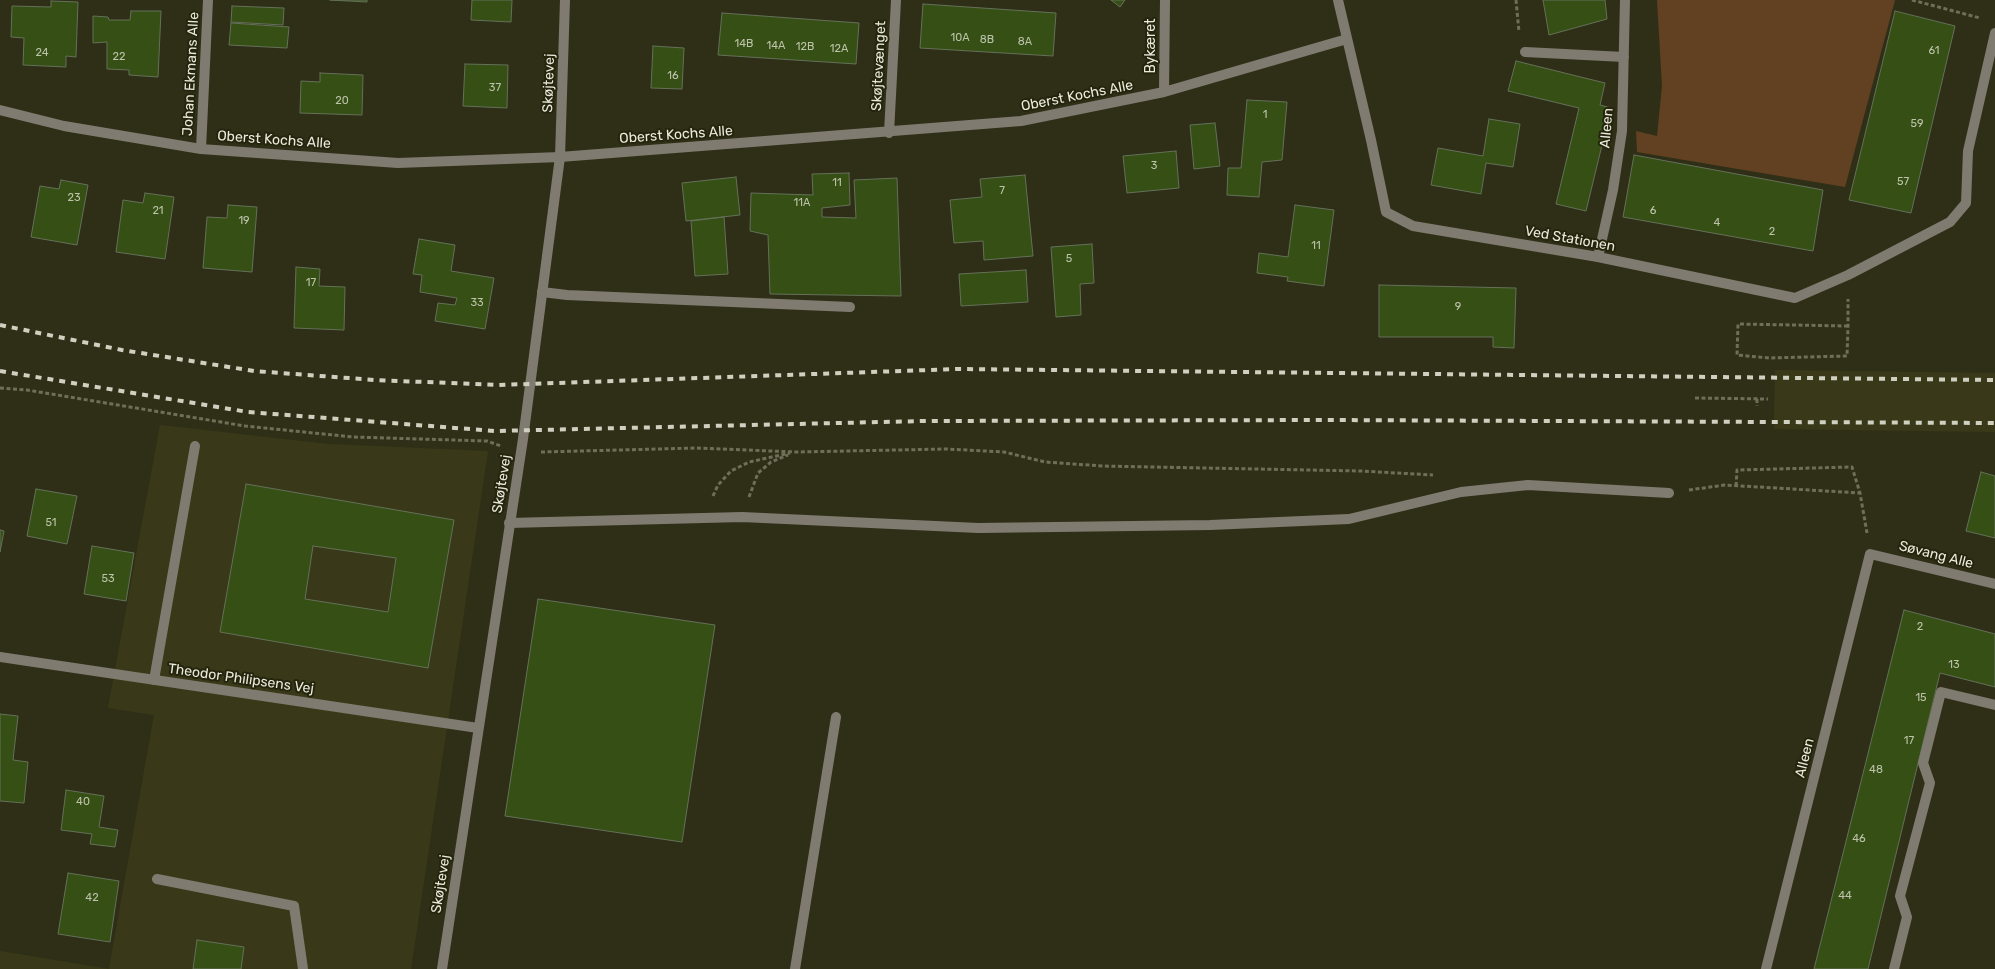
<!DOCTYPE html>
<meta charset="utf-8">
<style>
body{margin:0}
canvas{display:block;background:#2f2f17}
</style>
<canvas width="1995" height="969"></canvas>
<script>
const c = document.querySelector('canvas').getContext('2d');
c.lineJoin = 'round';
function fill(path, color) { c.fillStyle = color; c.fill(path, 'evenodd'); }
const shape = rows => new Path2D(rows.map(r => 'M' + r).join(''));
function strokePath(path, color, width, dash) { c.strokeStyle = color; c.lineWidth = width; c.lineCap = dash ? 'butt' : 'round'; c.setLineDash(dash || []); c.stroke(path); }
function write(font, color, halo, rows, align = 'center') {
  c.font = font + ' Rubik,sans-serif'; c.lineWidth = 4; c.setLineDash([]); c.textBaseline = 'middle'; c.strokeStyle = halo; c.fillStyle = color; for (const [text, x, y, turn = 0] of rows) {
    c.save(); c.translate(x, y); c.rotate((+turn || 0) * Math.PI / 180); c.textAlign = isNaN(turn) ? turn : align; if (halo) c.strokeText(text, 0, 0); c.fillText(text, 0, 0); c.restore();
  }
}
fill(shape([
 [1775,370,1995,373,1995,432,1774,429],
 [160,425,328,444,488,451,411,969,0,969,0,951,109,969,154,715,108,708]
]), '#393919');
fill(shape([
 [1657,0,1895,0,1845,187,1637,152,1636,131,1657,136,1662,86]
]), '#614121');
const building = shape([
 [330,0,367,0,367,2,330,0],
 [472,0,512,0,511,22,471,20,472,0],
 [1111,0,1125,0,1120,7,1111,0],
 [1543,0,1605,0,1607,19,1549,35,1543,0],
 [51,1,78,2,76,57,66,56,66,67,23,65,24,38,11,37,12,6,51,7,51,1],
 [923,4,1056,13,1053,56,920,48,923,4],
 [232,6,284,8,283,25,231,22,232,6],
 [131,11,161,11,158,77,129,75,129,70,107,69,107,42,93,43,93,16,108,17,109,20,130,20,131,11],
 [1895,11,1955,26,1911,213,1849,200,1895,11],
 [722,13,859,23,856,64,718,55,722,13],
 [231,23,289,27,287,48,229,45,231,23],
 [653,46,684,48,682,89,651,88,653,46],
 [1516,61,1605,83,1600,105,1611,108,1586,211,1556,204,1579,108,1508,91,1516,61],
 [465,64,508,65,507,108,463,106,465,64],
 [320,73,363,75,362,115,300,113,301,81,320,82,320,73],
 [1247,100,1287,102,1282,160,1262,162,1259,197,1227,195,1228,168,1241,168,1247,100],
 [1489,119,1520,124,1513,167,1486,163,1481,194,1431,185,1438,148,1483,156,1489,119],
 [1215,123,1220,166,1194,169,1190,125,1215,123],
 [1176,151,1179,188,1127,193,1123,156,1176,151],
 [1634,155,1823,190,1813,251,1623,217,1634,155],
 [849,173,850,205,822,208,822,217,856,218,854,180,897,178,901,296,770,294,768,235,750,231,751,193,813,195,812,174,849,173],
 [1025,175,1033,256,984,260,983,241,954,243,950,200,982,197,980,179,1025,175],
 [736,177,740,215,686,221,682,183,736,177],
 [61,180,88,185,77,245,31,237,40,186,59,189,61,180],
 [145,193,174,197,165,259,116,252,123,200,143,203,145,193],
 [228,205,257,207,252,272,203,268,207,217,227,218,228,205],
 [1295,205,1334,210,1324,286,1287,281,1288,277,1257,273,1259,253,1288,257,1295,205],
 [724,217,728,274,695,276,691,221,724,217],
 [419,239,455,245,451,271,494,278,485,329,435,321,438,303,455,305,457,298,420,292,422,275,413,274,419,239],
 [1092,244,1094,283,1080,284,1081,315,1056,317,1051,247,1092,244],
 [296,267,320,269,319,286,345,287,344,330,294,328,296,267],
 [1026,270,1028,302,961,306,959,274,1026,270],
 [1379,285,1516,288,1514,348,1493,347,1493,337,1379,337,1379,285],
 [1981,472,1995,476,1995,538,1966,531,1981,472],
 [246,484,454,520,428,668,220,632,246,484],
 [313,546,396,558,388,612,305,599,313,546],
 [36,489,77,496,67,544,27,536,36,489],
 [0,530,4,531,0,552,0,530],
 [92,546,134,553,126,601,84,594,92,546],
 [538,599,715,625,682,842,505,816,538,599],
 [1904,610,1995,634,1995,687,1940,673,1868,969,1814,969,1904,610],
 [0,714,18,716,13,760,28,762,24,803,0,801,0,714],
 [66,790,104,796,99,827,118,830,115,847,90,844,92,834,61,830,66,790],
 [68,873,119,881,110,942,58,934,68,873],
 [197,940,244,947,241,969,193,969,197,940]
]);
fill(building, '#364f15');
strokePath(building, '#647059', 1);
strokePath(shape([
 [1516,0,1519,32],
 [1912,0,1980,18],
 [1848,326,1738,324,1737,355,1769,358,1847,356,1848,326,1848,299],
 [0,388,27,390,245,426,353,437,487,441,501,446],
 [1695,398,1768,399],
 [1757,399,1757,406],
 [541,452,696,448,796,452,947,449,1004,452,1045,462,1102,466,1361,471,1433,475],
 [1736,486,1737,470,1852,467,1860,493,1867,533],
 [1689,490,1725,485,1860,493],
 [713,496,718,485,731,471,749,462,790,453],
 [749,497,758,473,771,462,788,455]
]), '#6e6e59', 3, [4, 2.5]);
strokePath(shape([
 [1525,52,1624,57],
 [1598,257,1613,190,1622,131,1625,0],
 [542,292,567,295,850,307],
 [509,523,742,517,978,528,1210,525,1349,519,1461,492,1528,485,1669,493],
 [154,680,195,446],
 [157,879,294,906,303,969],
 [795,969,836,717],
 [1894,969,1907,917,1900,896,1930,783,1923,763,1941,692,1995,705]
]), '#807b70', 10);
strokePath(shape([
 [1338,0,1371,140,1386,212,1413,226,1598,257,1795,298,1848,275,1950,222,1966,203,1968,151,1995,33],
 [1164,92,1165,0],
 [0,110,64,126,201,149,398,163,560,157,1021,121,1164,92,1347,39],
 [889,133,896,0],
 [201,149,208,0],
 [0,657,478,728],
 [442,969,523,439,560,157,565,0],
 [1766,969,1870,554,1995,584]
]), '#807b70', 10);
strokePath(shape([
 [0,325,122,350,254,371,375,380,499,385,958,369,1995,380],
 [0,371,248,412,495,431,924,421,1325,420,1995,423]
]), '#d0d0c0', 4, [6, 6]);
write('11px', '#bdc3aa', null, [
 ["10A",960,38],
 ["8B",987,40],
 ["8A",1025,42],
 ["14B",744,44],
 ["14A",776,46],
 ["12B",805,47],
 ["12A",839,49],
 ["61",1934,51],
 ["24",42,53],
 ["22",119,57],
 ["16",673,76],
 ["37",495,88],
 ["20",342,101],
 ["1",1265,115],
 ["59",1917,124],
 ["3",1154,166],
 ["57",1903,182],
 ["11",837,183],
 ["7",1002,191],
 ["23",74,198],
 ["11A",802,203],
 ["21",158,211],
 ["6",1653,211],
 ["19",244,221],
 ["4",1717,223],
 ["2",1772,232],
 ["11",1316,246],
 ["5",1069,259],
 ["17",311,283],
 ["33",477,303],
 ["9",1458,307],
 ["51",51,523],
 ["53",108,579],
 ["2",1920,627],
 ["13",1954,665],
 ["15",1921,698],
 ["17",1909,741],
 ["48",1876,770],
 ["40",83,802],
 ["46",1859,839],
 ["44",1845,896],
 ["42",92,898]
]);
write('14px', '#eaeadc', '#25250d', [
 ["Bykæret",1151,46,-90],
 ["Skøjtevænget",879,66,-87],
 ["Johan Ekmans Alle",191,74,-87],
 ["Skøjtevej",549,83,-88],
 ["Oberst Kochs Alle",1077,96,-11],
 ["Alleen",1607,128,-85],
 ["Oberst Kochs Alle",676,135,-4],
 ["Oberst Kochs Alle",274,140,4],
 ["Ved Stationen",1570,239,10],
 ["Skøjtevej",502,484,-81],
 ["Søvang Alle",1936,555,14],
 ["Theodor Philipsens Vej",241,679,8],
 ["Alleen",1805,758,-76],
 ["Skøjtevej",441,884,-81]
]);
</script>
